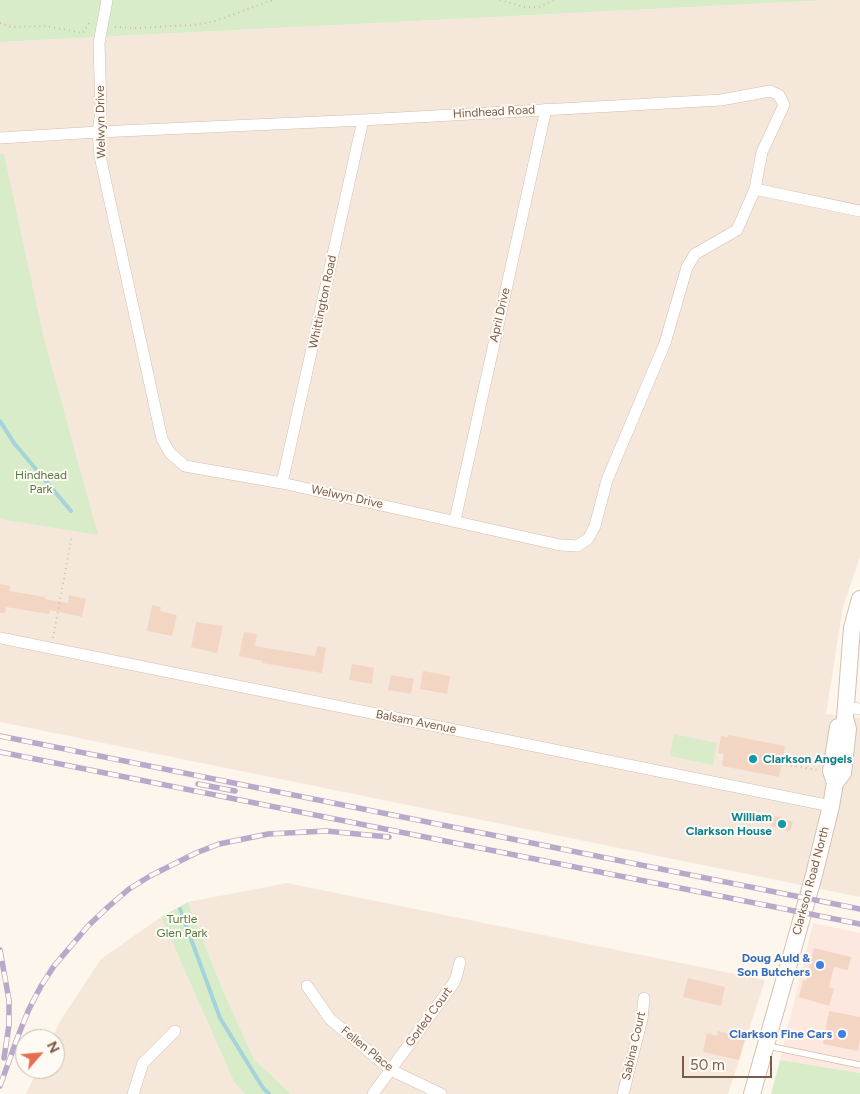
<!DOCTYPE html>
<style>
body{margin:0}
#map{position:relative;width:860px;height:1094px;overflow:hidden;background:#fdf6ec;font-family:Figtree,sans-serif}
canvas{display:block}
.north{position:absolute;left:15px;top:1029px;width:50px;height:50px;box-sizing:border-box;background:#fffaf3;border:1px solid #cabbb1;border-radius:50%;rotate:63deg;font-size:14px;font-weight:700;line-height:20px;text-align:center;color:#7a5c4d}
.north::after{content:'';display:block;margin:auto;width:18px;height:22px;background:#e76f51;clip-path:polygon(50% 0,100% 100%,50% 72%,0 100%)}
.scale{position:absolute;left:682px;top:1056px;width:90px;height:22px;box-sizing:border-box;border:2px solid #7a5c4d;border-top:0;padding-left:6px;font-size:15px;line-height:18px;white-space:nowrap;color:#7a5c4d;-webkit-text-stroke:4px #fffaf3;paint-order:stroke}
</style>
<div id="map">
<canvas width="860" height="1094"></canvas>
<div class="north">N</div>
<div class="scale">50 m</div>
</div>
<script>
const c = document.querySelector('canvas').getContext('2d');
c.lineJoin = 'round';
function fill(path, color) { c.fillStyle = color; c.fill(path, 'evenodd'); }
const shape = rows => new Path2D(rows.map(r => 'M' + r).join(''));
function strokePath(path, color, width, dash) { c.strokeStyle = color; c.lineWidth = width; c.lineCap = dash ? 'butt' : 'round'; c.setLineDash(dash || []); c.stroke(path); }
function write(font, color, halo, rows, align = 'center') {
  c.font = font + ' Figtree,sans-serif'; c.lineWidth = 4; c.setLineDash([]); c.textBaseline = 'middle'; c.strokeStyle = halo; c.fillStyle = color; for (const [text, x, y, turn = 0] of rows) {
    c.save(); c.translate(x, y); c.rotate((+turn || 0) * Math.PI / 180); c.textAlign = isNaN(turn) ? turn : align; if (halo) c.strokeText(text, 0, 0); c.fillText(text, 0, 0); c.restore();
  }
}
fill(shape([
 [831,0,860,0,860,557,843,607,826,714,860,718,860,897,0,722,0,42],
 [287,883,765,980,728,1094,291,1094,254,1059,222,988,188,902],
 [161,917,234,1082,245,1094,26,1094,38,1069,55,1069,55,1039,52,1039,60,1021,101,959]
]), '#f5e8da');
fill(shape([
 [813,923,860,933,860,1073,780,1060]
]), '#fde8e0');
fill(shape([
 [0,0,831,0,0,42],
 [0,154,4,154,43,335,98,535,0,519],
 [674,734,717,743,713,765,670,756],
 [188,902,222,988,254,1059,291,1094,245,1094,234,1082,161,917],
 [780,1060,860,1073,860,1094,771,1094]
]), '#d8ecc9');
strokePath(shape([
 [0,421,14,443,71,511],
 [180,909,220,1018,263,1088,269,1094]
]), '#a5d3da', 4);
fill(shape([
 [0,584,10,586,9,591,45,597,45,599,68,603,69,595,86,599,82,617,50,610,49,614,6,607,5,613,0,613],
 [152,605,161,607,160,611,177,615,172,636,147,631],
 [196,622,223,626,217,653,191,647],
 [244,632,257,634,255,646,315,656,317,646,326,648,322,673,262,663,263,661,239,656],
 [352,664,374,668,372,684,349,680],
 [423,671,450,676,447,694,420,689],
 [391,675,414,679,411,694,388,690],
 [728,735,785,746,779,777,722,766,724,754,718,753,721,736,728,737],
 [775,816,793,822,790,832,771,826],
 [814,948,851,957,848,970,834,967,829,987,834,989,829,1006,799,997,803,980,806,981],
 [688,978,725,987,721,1006,683,997],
 [829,1011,860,1017,860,1039,858,1051,823,1044],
 [718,1031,745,1038,739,1060,703,1052,707,1033,717,1036]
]), '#f3d5c3');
const lane = shape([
 [768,1046,860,1065]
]);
const street = shape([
 [0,138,98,132,363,120,721,100,770,91,779,95,784,105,762,152,755,189,737,230,695,254,687,267,665,343,607,480,595,526,588,539,577,546,560,545,282,483,185,466,170,453,162,439,100,156,98,132,101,111,99,43,107,0],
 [755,189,860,211],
 [282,483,363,120],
 [455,520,546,109],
 [0,638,831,806],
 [846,707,860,709],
 [307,986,330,1019,391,1070,441,1094],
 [133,1094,143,1063,175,1031],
 [373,1094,453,984,456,978,460,962],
 [623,1094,642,1019,644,998]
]);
const secondary = shape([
 [835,783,831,771,838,727],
 [752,1094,814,875,831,806,835,783,843,773,848,729,845,718,852,628,860,599]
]);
strokePath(lane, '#d1beb0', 7);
strokePath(street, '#d1beb0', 12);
strokePath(secondary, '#d6c0b0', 18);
strokePath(shape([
 [500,0,525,7,539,7,554,0],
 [0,23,11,27,46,26,83,33,89,23,90,23],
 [115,27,134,28,193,25,215,21,273,0],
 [53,638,72,535],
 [781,764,818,770]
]), '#d9b8a5', 2, [1, 4]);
strokePath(lane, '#fff', 5.5);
strokePath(street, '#fff', 11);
strokePath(secondary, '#fff', 16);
const rail = shape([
 [0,736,860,909],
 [0,752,860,924],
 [198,784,235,791],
 [0,950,9,1000,9,1025,4,1058],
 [0,1086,18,1036,29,1009,41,986,54,966,88,926,108,907,129,889,150,876,196,853,219,844,268,834,326,831,389,837]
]);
strokePath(rail, '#b9a8c9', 5.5);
strokePath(rail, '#fffaf3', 4, [11]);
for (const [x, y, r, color] of [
 [753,759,5,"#0f9aa8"],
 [782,824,5,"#0f9aa8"],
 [820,965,5,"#3f7fe0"],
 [842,1034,5,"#3f7fe0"]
]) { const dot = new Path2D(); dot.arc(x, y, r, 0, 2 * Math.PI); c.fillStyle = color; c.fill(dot); strokePath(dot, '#fffaf3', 2); }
write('12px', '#7a5c4d', '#fffaf3', [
 ["Hindhead Road",494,112,-3],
 ["Welwyn Drive",101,122,-91],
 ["Whittington Road",323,302,-78],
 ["April Drive",500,315,-77],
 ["Welwyn Drive",347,497,12],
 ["Balsam Avenue",416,722,11],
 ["Clarkson Road North",811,881,-75],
 ["Gorled Court",429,1017,-54],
 ["Sabina Court",634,1046,-77],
 ["Fellen Place",367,1049,39]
]);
write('12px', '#537a41', '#fffaf3', [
 ["Hindhead",41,475],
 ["Park",41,489],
 ["Turtle",182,919],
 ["Glen Park",182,933]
]);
write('bold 12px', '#0d838f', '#fffaf3', [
 ["Clarkson Angels",763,759],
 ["William",772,817,"right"],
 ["Clarkson House",772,831,"right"]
], 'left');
write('bold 12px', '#366cbe', '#fffaf3', [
 ["Doug Auld &",810,958],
 ["Son Butchers",810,972],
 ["Clarkson Fine Cars",832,1034]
], 'right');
</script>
